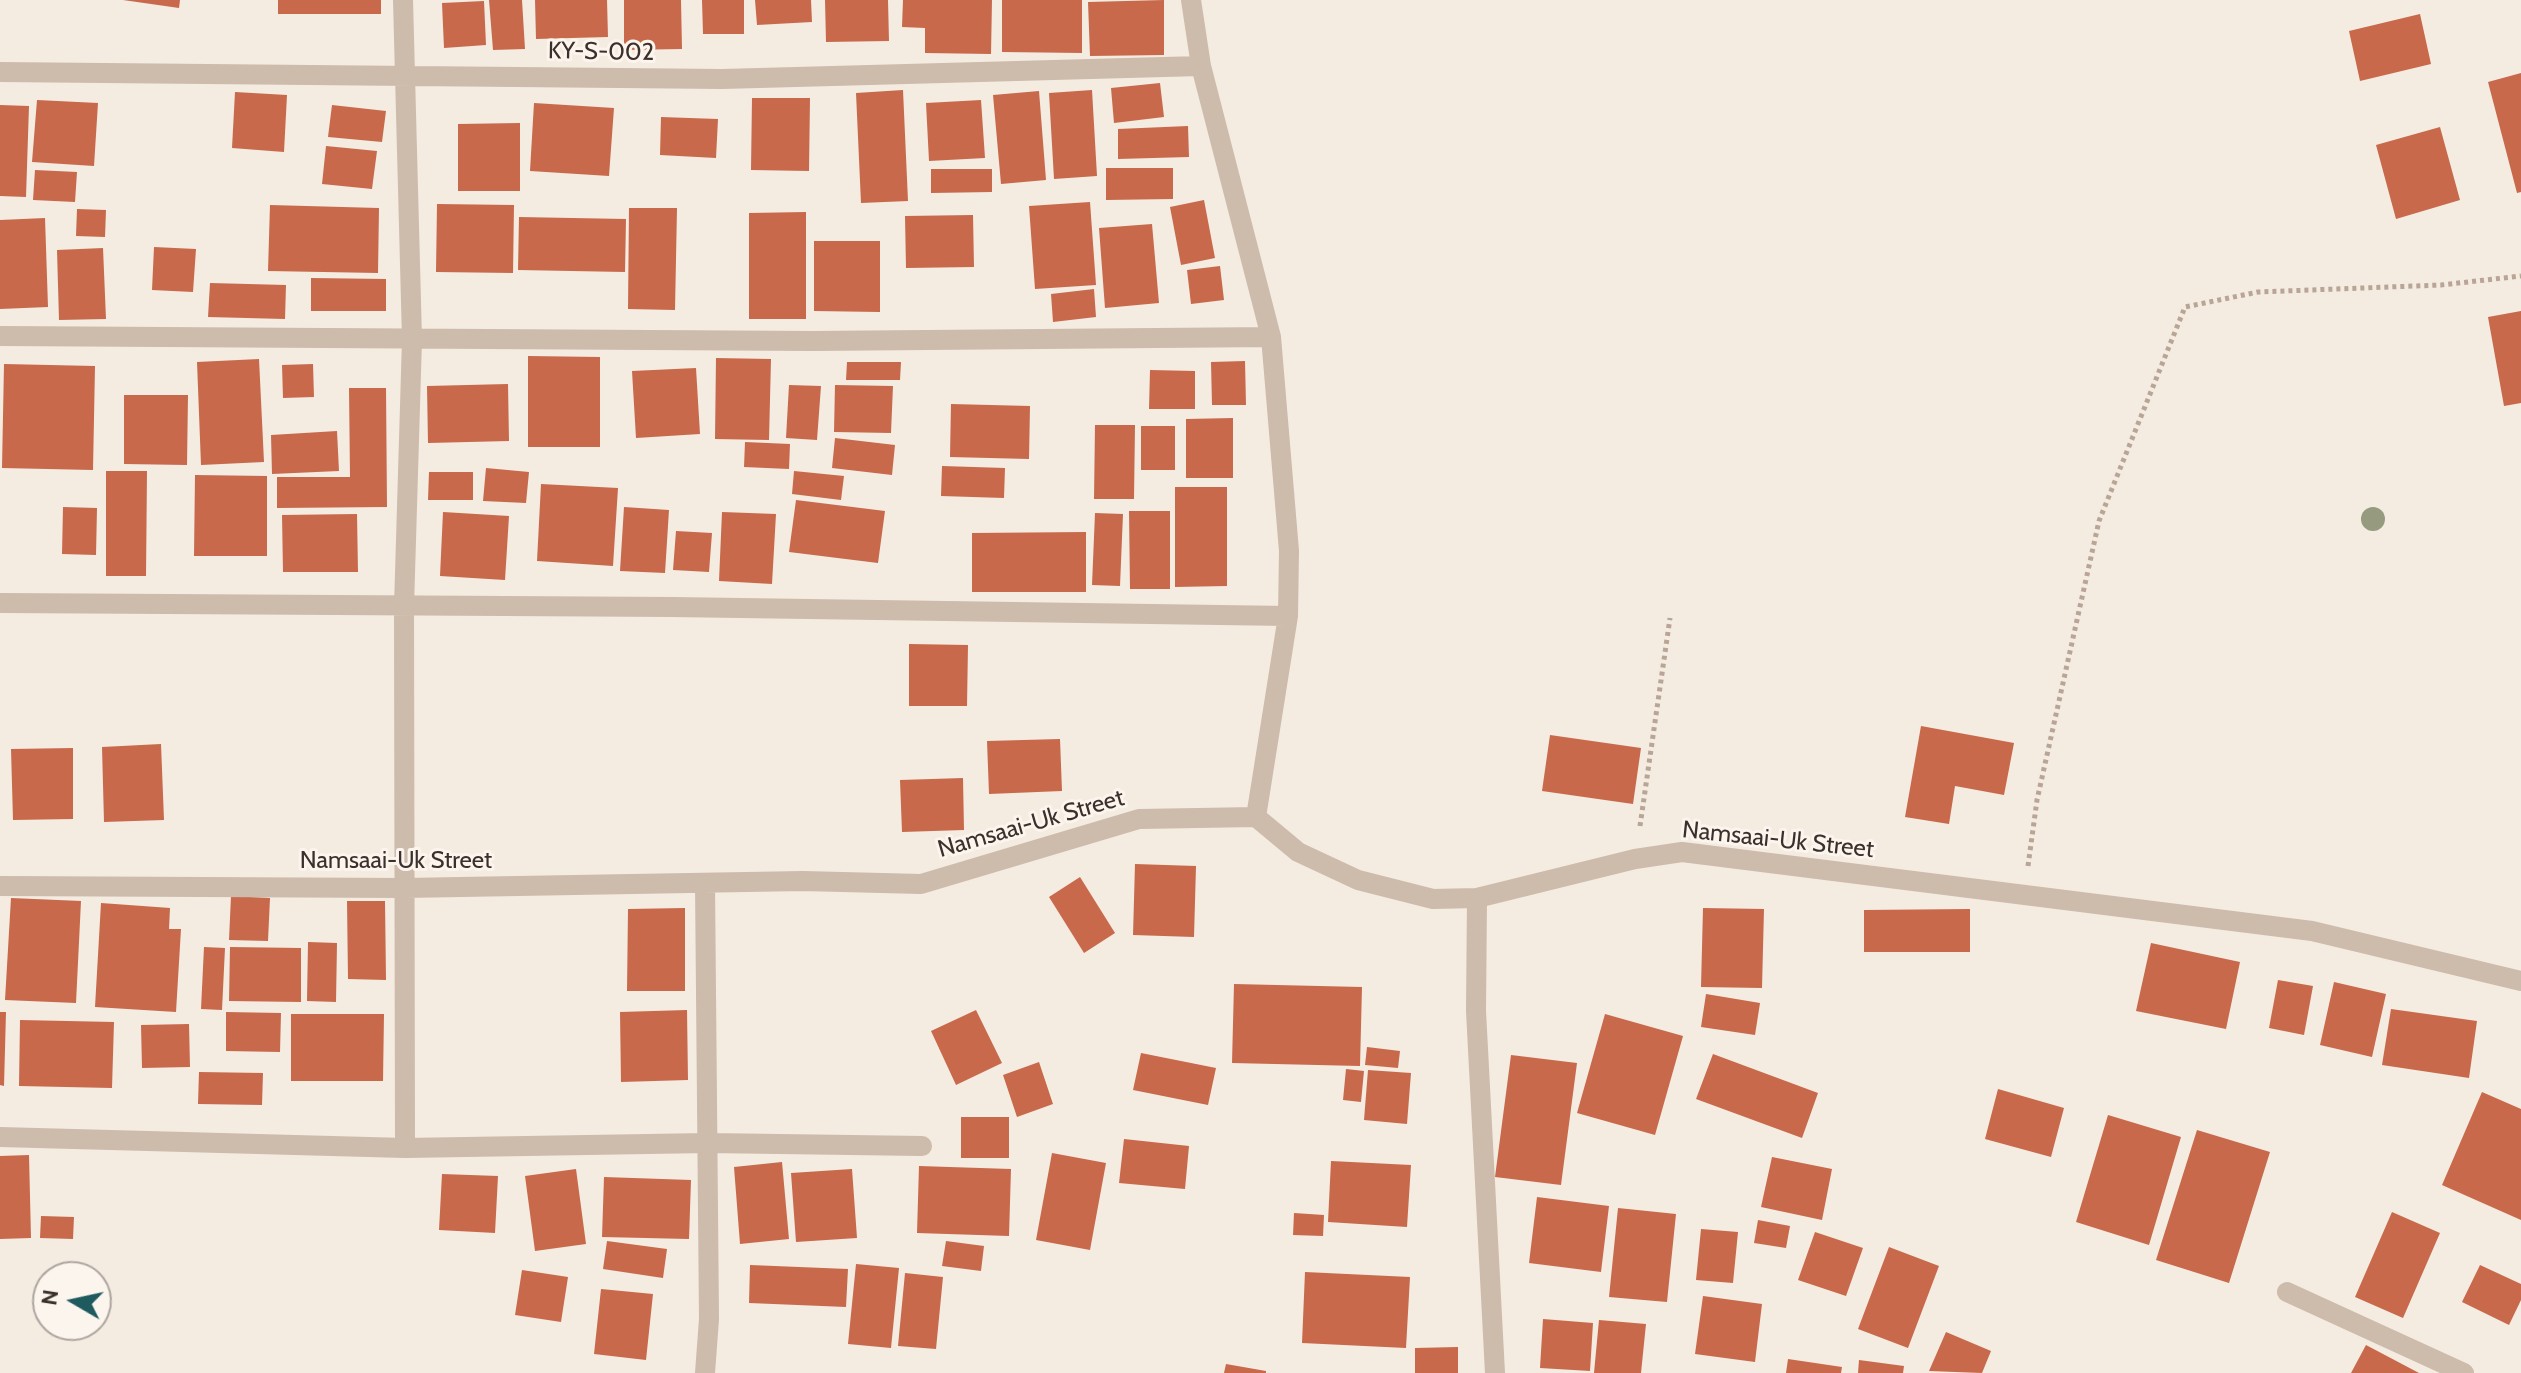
<!DOCTYPE html>
<style>
body{margin:0}
#map{position:relative;width:2521px;height:1373px;overflow:hidden;background:#f4ebe1;font-family:Cabin,sans-serif}
canvas{display:block}
.north{position:absolute;left:32px;top:1261px;width:80px;height:80px;box-sizing:border-box;background:#fbf5ee;border:2px solid #aea6a0;border-radius:50%;rotate:279deg;font-size:22px;font-weight:700;line-height:32px;text-align:center;color:#3b302b}
.north::after{content:'';display:block;margin:auto;width:28px;height:36px;background:#1f5a5e;clip-path:polygon(50% 0,100% 100%,50% 72%,0 100%)}
</style>
<div id="map">
<canvas width="2521" height="1373"></canvas>
<div class="north">N</div>
</div>
<script>
const c = document.querySelector('canvas').getContext('2d');
c.lineJoin = 'round';
function fill(path, color) { c.fillStyle = color; c.fill(path, 'evenodd'); }
const shape = rows => new Path2D(rows.map(r => 'M' + r).join(''));
function strokePath(path, color, width, dash) { c.strokeStyle = color; c.lineWidth = width; c.lineCap = dash ? 'butt' : 'round'; c.setLineDash(dash || []); c.stroke(path); }
function write(font, color, halo, rows, align = 'center') {
  c.font = font + ' Cabin,sans-serif'; c.lineWidth = 6; c.setLineDash([]); c.textBaseline = 'middle'; c.strokeStyle = halo; c.fillStyle = color; for (const [text, x, y, turn = 0] of rows) {
    c.save(); c.translate(x, y); c.rotate((+turn || 0) * Math.PI / 180); c.textAlign = isNaN(turn) ? turn : align; if (halo) c.strokeText(text, 0, 0); c.fillText(text, 0, 0); c.restore();
  }
}
fill(shape([
 [123,0,180,0,179,8],
 [278,0,381,0,381,14,278,14],
 [489,0,522,0,525,49,493,50],
 [535,0,607,0,608,37,536,39],
 [624,0,681,0,682,49,624,50],
 [702,0,744,0,744,34,703,34],
 [755,0,811,0,812,22,757,25],
 [825,0,888,0,889,41,826,42],
 [903,0,992,0,991,54,925,53,925,28,902,27],
 [1002,0,1082,0,1082,53,1002,52],
 [1164,0,1164,55,1090,56,1088,2],
 [484,1,486,45,444,48,442,3],
 [2420,14,2431,64,2360,81,2349,31],
 [2521,73,2521,192,2517,193,2488,82],
 [1160,83,1164,117,1114,123,1111,88],
 [903,90,908,201,861,203,856,93],
 [1092,90,1097,176,1054,179,1049,93],
 [1039,91,1046,180,1001,184,993,95],
 [235,92,287,95,284,152,232,148],
 [752,98,810,98,809,171,751,170],
 [37,100,98,103,94,166,32,162],
 [981,100,985,158,929,161,926,103],
 [534,103,614,108,609,176,530,171],
 [0,105,29,106,26,197,0,196],
 [332,105,386,111,382,142,328,137],
 [661,117,718,119,716,158,660,155],
 [520,123,520,191,458,191,458,124],
 [1188,126,1189,157,1118,159,1118,129],
 [2440,127,2460,200,2396,219,2376,145],
 [326,146,377,151,372,189,322,184],
 [1106,168,1173,168,1173,199,1106,200],
 [931,169,992,169,992,192,931,193],
 [35,170,77,172,75,202,33,200],
 [1204,200,1215,258,1181,265,1170,207],
 [1090,202,1096,285,1035,289,1029,206],
 [437,204,514,205,513,273,436,272],
 [270,205,379,208,378,273,268,271],
 [629,208,677,208,675,310,628,309],
 [77,209,106,210,105,237,76,236],
 [806,212,806,319,749,319,749,213],
 [973,215,974,267,906,268,905,216],
 [519,217,626,219,625,272,518,270],
 [45,218,48,307,0,309,0,220],
 [1152,224,1159,303,1105,308,1099,228],
 [814,241,880,241,880,312,814,311],
 [154,247,196,249,193,292,152,290],
 [103,248,106,319,59,320,57,250],
 [1220,266,1224,300,1191,304,1187,270],
 [311,278,386,279,386,311,311,311],
 [210,283,286,285,285,319,208,317],
 [1094,289,1096,317,1053,322,1051,294],
 [2521,311,2521,403,2504,406,2488,317],
 [528,356,600,357,600,447,528,447],
 [716,358,771,359,769,440,715,439],
 [259,359,264,462,201,465,197,362],
 [1245,361,1246,405,1212,405,1211,362],
 [847,362,901,362,900,380,846,380],
 [4,364,95,366,93,470,2,468],
 [313,364,314,397,283,398,282,365],
 [696,368,700,434,636,438,632,371],
 [1150,370,1195,371,1195,409,1149,409],
 [508,384,509,441,428,443,427,386],
 [789,385,821,386,817,440,786,438],
 [835,385,893,386,891,433,834,432],
 [349,388,386,388,387,507,277,508,277,477,350,477],
 [124,395,188,395,187,465,124,464],
 [951,404,1030,406,1029,459,950,457],
 [1233,418,1233,478,1186,478,1186,419],
 [1095,425,1135,425,1134,499,1094,499],
 [1141,426,1175,426,1175,470,1141,470],
 [337,431,339,471,272,474,271,435],
 [835,438,895,445,892,475,832,468],
 [745,442,790,444,789,469,744,467],
 [942,466,1005,468,1004,498,941,496],
 [486,468,529,472,526,503,483,501],
 [106,471,147,471,146,576,106,576],
 [794,471,844,476,841,500,792,494],
 [429,472,473,472,473,500,428,500],
 [195,475,267,476,267,556,194,556],
 [541,484,618,488,613,566,537,561],
 [1175,487,1227,487,1227,586,1175,587],
 [796,500,885,511,878,563,789,552],
 [63,507,97,508,96,555,62,554],
 [624,507,669,510,665,573,620,571],
 [1129,511,1170,511,1170,589,1130,589],
 [443,512,509,516,505,580,440,576],
 [722,512,776,514,772,584,719,581],
 [1095,513,1123,514,1120,586,1092,585],
 [357,514,358,572,283,572,282,515],
 [676,531,712,533,709,572,673,570],
 [1086,532,1086,592,972,592,972,533],
 [909,644,968,645,967,706,909,706],
 [1921,726,2014,743,2004,795,1955,786,1949,824,1905,817],
 [1550,735,1641,748,1633,804,1542,791],
 [1060,739,1062,791,989,794,987,741],
 [161,744,164,820,104,822,102,747],
 [73,748,73,819,13,820,11,749],
 [963,778,964,830,902,832,900,780],
 [1135,864,1196,866,1194,937,1133,935],
 [1080,877,1115,933,1084,953,1049,897],
 [231,896,270,898,268,941,229,940],
 [11,898,81,901,76,1003,5,1000],
 [347,901,385,901,386,980,348,979],
 [101,903,170,908,169,929,181,929,176,1012,95,1007],
 [685,908,685,991,627,991,628,909],
 [1703,908,1764,909,1762,988,1701,987],
 [1970,909,1970,952,1864,952,1864,910],
 [308,942,337,943,336,1002,307,1001],
 [2151,943,2240,962,2226,1029,2136,1011],
 [204,947,225,948,222,1010,201,1009],
 [230,947,301,948,301,1002,229,1001],
 [2278,980,2313,986,2304,1035,2269,1028],
 [2334,982,2386,994,2372,1057,2320,1045],
 [1234,984,1362,987,1360,1066,1232,1063],
 [1706,994,1760,1003,1755,1035,1701,1027],
 [2391,1009,2477,1021,2469,1078,2382,1065],
 [687,1010,688,1080,621,1082,620,1012],
 [976,1010,1002,1063,956,1085,931,1031],
 [0,1012,6,1012,4,1086,0,1085],
 [226,1012,281,1013,280,1052,226,1051],
 [291,1014,384,1014,383,1081,291,1081],
 [1605,1014,1683,1036,1655,1135,1577,1113],
 [20,1020,114,1022,112,1088,19,1086],
 [189,1024,190,1067,142,1068,141,1025],
 [1367,1047,1400,1051,1398,1068,1365,1065],
 [1141,1053,1216,1068,1208,1105,1133,1090],
 [1713,1054,1818,1093,1802,1138,1696,1099],
 [1511,1055,1577,1063,1561,1185,1495,1177],
 [1039,1062,1053,1104,1017,1117,1003,1075],
 [1346,1069,1364,1071,1361,1102,1343,1100],
 [1368,1070,1411,1073,1407,1124,1364,1120],
 [199,1072,263,1073,262,1105,198,1104],
 [1998,1089,2064,1108,2051,1157,1985,1139],
 [2482,1092,2521,1109,2521,1220,2442,1185],
 [2108,1115,2181,1137,2149,1245,2076,1222],
 [961,1117,1009,1117,1009,1158,961,1158],
 [2197,1130,2270,1152,2229,1283,2156,1260],
 [1124,1139,1189,1146,1185,1189,1119,1183],
 [1052,1153,1106,1163,1090,1250,1036,1240],
 [29,1155,31,1238,0,1239,0,1156],
 [1772,1157,1832,1169,1822,1220,1761,1207],
 [1331,1161,1411,1165,1407,1227,1328,1222],
 [782,1162,789,1239,740,1244,734,1167],
 [919,1166,1011,1169,1009,1236,917,1233],
 [576,1169,586,1244,535,1251,525,1176],
 [852,1169,857,1238,796,1242,791,1173],
 [442,1174,498,1176,495,1233,439,1230],
 [604,1177,691,1180,689,1239,602,1237],
 [1537,1197,1609,1206,1601,1272,1529,1263],
 [1618,1208,1676,1214,1667,1302,1609,1297],
 [2392,1212,2440,1233,2403,1318,2355,1297],
 [1294,1213,1324,1215,1323,1236,1293,1235],
 [41,1216,74,1217,73,1239,40,1238],
 [1758,1220,1790,1226,1786,1248,1754,1243],
 [1701,1229,1738,1232,1733,1283,1696,1280],
 [1815,1232,1863,1248,1846,1296,1798,1280],
 [607,1241,667,1249,663,1278,603,1269],
 [946,1241,984,1246,981,1271,942,1266],
 [1889,1247,1939,1266,1908,1348,1858,1329],
 [856,1264,899,1268,891,1348,848,1344],
 [750,1265,848,1269,846,1307,749,1303],
 [2480,1265,2521,1284,2521,1300,2509,1325,2462,1302],
 [522,1270,568,1277,561,1322,515,1315],
 [1305,1272,1410,1277,1406,1348,1302,1343],
 [905,1273,943,1277,936,1349,898,1346],
 [601,1289,653,1294,646,1360,594,1354],
 [1703,1296,1762,1304,1755,1362,1695,1354],
 [1543,1319,1593,1323,1590,1371,1540,1368],
 [1599,1320,1646,1324,1641,1373,1594,1373],
 [1946,1332,1991,1351,1982,1373,1929,1371],
 [2366,1345,2419,1373,2351,1373],
 [1458,1347,1458,1373,1415,1373,1415,1348],
 [1788,1359,1842,1367,1841,1373,1786,1373],
 [1859,1360,1904,1366,1903,1373,1858,1373],
 [1226,1364,1266,1371,1266,1373,1224,1373]
]), '#c8694b');
strokePath(shape([
 [1640,826,1670,618],
 [2028,866,2037,800,2099,521,2185,307,2258,292,2441,285,2521,276]
]), '#b9a596', 5, [4, 4]);
strokePath(shape([
 [403,0,412,339,404,607,405,1148],
 [1191,0,1201,66,1271,337,1289,551,1288,616,1256,817],
 [0,72,722,79,1201,66],
 [0,336,812,341,1271,337],
 [0,603,672,607,1288,616],
 [0,886,404,888,803,881,921,884,1139,819,1256,817,1298,852,1358,880,1433,899,1477,898,1635,859,1682,852,2312,931,2521,981],
 [1477,898,1476,1011,1495,1373],
 [0,1137,405,1148,708,1143,922,1146],
 [2287,1292,2464,1373],
 [705,1373,709,1319,705,883]
]), '#cdbbac', 20);
c.fillStyle = '#969b7f';
for (const [x, y] of [
 [2373,519]
]) { c.beginPath(); c.arc(x, y, 12, 0, 2 * Math.PI); c.fill(); }
write('24px', '#3b302b', '#fbf5ee', [
 ["KY-S-002",601,52,1],
 ["Namsaai-Uk Street",1031,824,-16],
 ["Namsaai-Uk Street",1778,840,6],
 ["Namsaai-Uk Street",396,861]
]);
</script>
